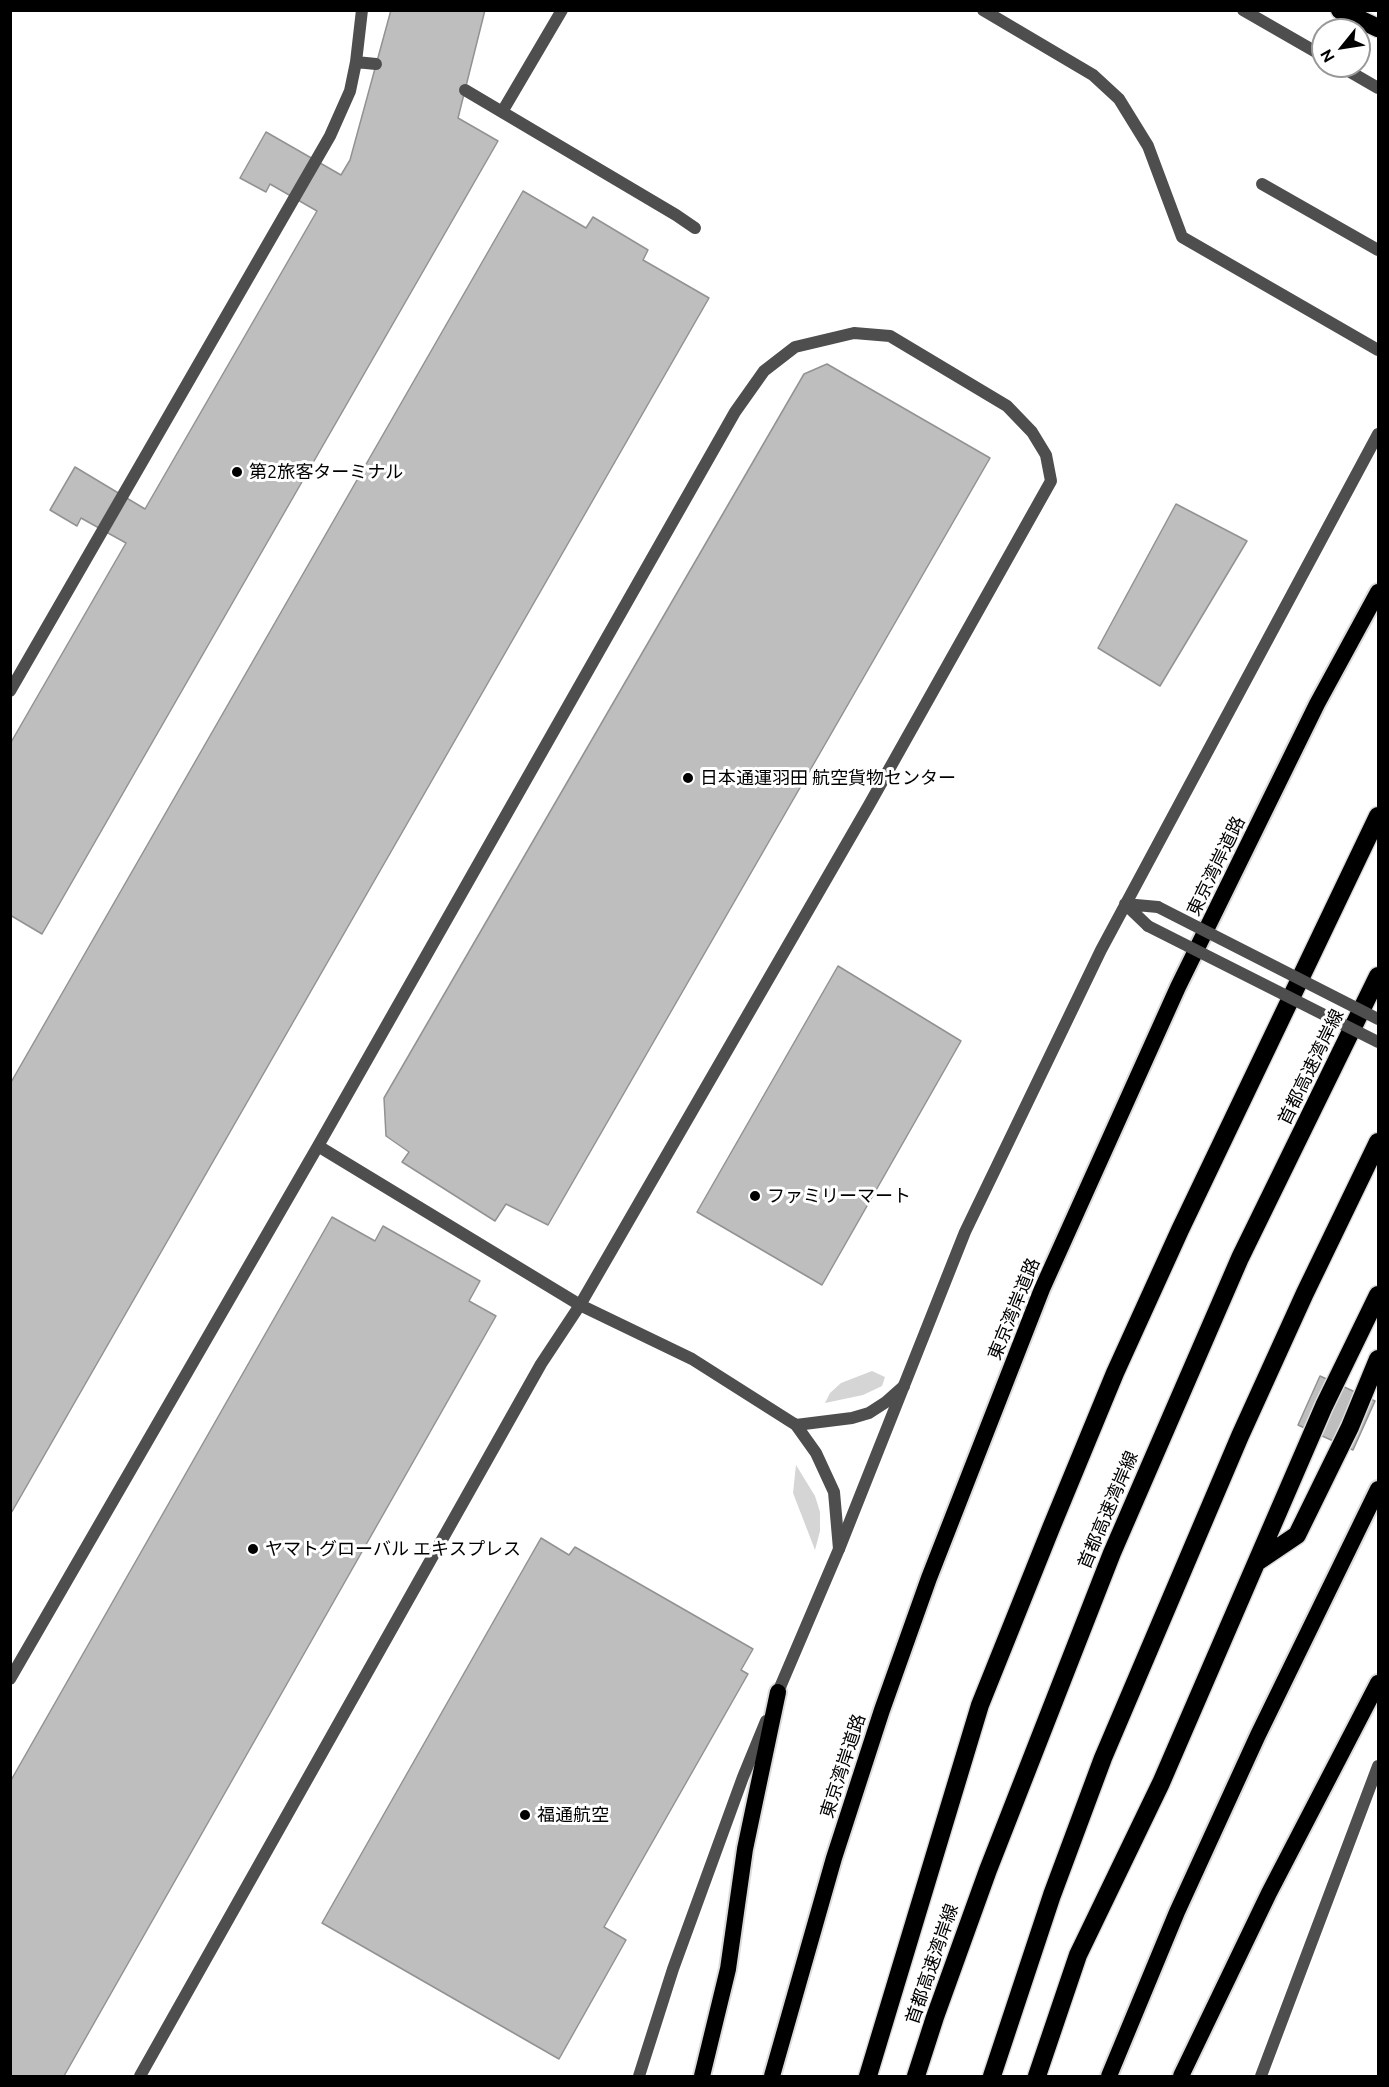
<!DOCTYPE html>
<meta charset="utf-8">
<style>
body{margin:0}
#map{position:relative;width:1389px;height:2087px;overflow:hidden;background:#fff;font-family:Ubuntu,sans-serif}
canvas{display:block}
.frame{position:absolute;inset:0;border:12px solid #000;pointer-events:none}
.north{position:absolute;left:1311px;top:18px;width:60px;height:60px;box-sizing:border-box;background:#fff;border:2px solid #999;border-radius:50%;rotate:240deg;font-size:16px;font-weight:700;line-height:24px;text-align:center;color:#000}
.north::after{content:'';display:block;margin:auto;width:21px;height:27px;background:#000;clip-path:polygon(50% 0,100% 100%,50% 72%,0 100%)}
</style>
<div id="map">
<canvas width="1389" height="2087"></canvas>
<div class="frame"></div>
<div class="north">N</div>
</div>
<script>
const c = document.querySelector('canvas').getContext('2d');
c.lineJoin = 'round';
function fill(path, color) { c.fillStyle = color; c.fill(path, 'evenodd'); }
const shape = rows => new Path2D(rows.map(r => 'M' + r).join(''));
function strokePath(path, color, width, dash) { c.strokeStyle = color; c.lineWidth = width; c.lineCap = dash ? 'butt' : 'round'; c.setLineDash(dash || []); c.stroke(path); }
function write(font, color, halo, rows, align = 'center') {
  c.font = font + ' Ubuntu,"Noto Sans JP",sans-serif'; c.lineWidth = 6; c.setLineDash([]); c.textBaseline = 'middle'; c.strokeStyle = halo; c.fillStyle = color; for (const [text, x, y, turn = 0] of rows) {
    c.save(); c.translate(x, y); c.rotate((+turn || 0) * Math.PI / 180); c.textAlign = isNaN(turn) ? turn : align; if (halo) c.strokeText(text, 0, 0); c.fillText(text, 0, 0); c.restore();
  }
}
fill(shape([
 [872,1371,885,1377,882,1386,863,1395,825,1403,830,1393,841,1383],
 [796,1465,815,1496,820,1512,820,1531,815,1550,793,1493]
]), '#d5d5d5');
const building = shape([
 [391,10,485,10,458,118,498,141,42,934,10,915,10,744,126,543,81,518,77,526,50,510,75,467,145,509,317,211,270,184,266,192,240,178,266,132,341,175,350,160,391,10],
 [523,191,586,228,593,217,648,250,643,260,709,298,10,1515,10,1084,523,191],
 [827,364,990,458,548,1225,506,1204,495,1221,402,1162,409,1152,386,1136,384,1098,804,374,827,364],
 [1176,504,1247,541,1160,686,1098,648,1176,504],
 [838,966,961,1041,822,1285,697,1212,838,966],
 [332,1217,375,1241,383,1226,480,1281,469,1301,496,1316,64,2076,10,2076,10,1782,332,1217],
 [1320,1376,1375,1401,1353,1450,1298,1425,1320,1376],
 [541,1538,569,1555,575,1547,753,1649,741,1670,748,1674,604,1927,626,1940,559,2059,322,1923,541,1538]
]);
fill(building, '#bebebe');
strokePath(building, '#929292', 1.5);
const trunk = shape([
 [702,2076,728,1969,745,1849,778,1692],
 [772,2076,834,1858,882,1710,929,1578,1042,1289,1178,987,1317,704,1378,592],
 [1109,2076,1177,1912,1258,1735,1378,1489],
 [1181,2076,1269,1893,1378,1683]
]);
const motorway = shape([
 [1340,10,1378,28],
 [1257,1562,1297,1535,1350,1427,1378,1359],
 [868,2076,980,1705,1051,1528,1115,1373,1180,1230,1378,816],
 [916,2076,935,2017,988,1870,1112,1553,1240,1258,1378,976],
 [992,2076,1052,1895,1103,1758,1240,1436,1305,1293,1378,1142],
 [1037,2076,1078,1955,1161,1783,1324,1406,1378,1295]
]);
strokePath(trunk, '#dbdbdb', 20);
strokePath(motorway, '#dbdbdb', 21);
strokePath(shape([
 [983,10,1093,75,1119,99,1148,146,1182,237,1378,350],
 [356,62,376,64],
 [465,90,676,215,695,228],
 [502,112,562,10],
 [1262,184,1378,250],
 [10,691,330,136,350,91,356,62,362,10],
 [318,1146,580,1305,692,1359,796,1425,816,1453,834,1492,839,1549],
 [796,1425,852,1418,869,1413,886,1402,904,1386],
 [10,1679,318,1146,735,412,764,371,795,347,854,333,890,336,1007,406,1032,432,1046,455,1051,481,869,805,580,1305,541,1364,140,2076]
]), '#4e4e4e', 12);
strokePath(shape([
 [1243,10,1323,56],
 [1340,66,1378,88],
 [1125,904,1158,907],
 [1125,904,1148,926],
 [775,1699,839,1549,965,1232,1101,950,1378,434],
 [639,2076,673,1969,743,1777,766,1721],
 [1261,2076,1378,1766]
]), '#4e4e4e', 12);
strokePath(trunk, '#000', 16);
strokePath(motorway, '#000', 18);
strokePath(shape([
 [1158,907,1378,1019],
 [1148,926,1378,1042]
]), '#4e4e4e', 12);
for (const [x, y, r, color] of [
 [237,472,6,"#000"],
 [688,778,6,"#000"],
 [755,1196,6,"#000"],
 [253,1549,6,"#000"],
 [525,1815,6,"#000"]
]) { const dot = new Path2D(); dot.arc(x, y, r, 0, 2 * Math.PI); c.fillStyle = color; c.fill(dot); strokePath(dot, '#fff', 2); }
write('18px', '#000', '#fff', [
 ["第2旅客ターミナル",249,472],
 ["日本通運羽田 航空貨物センター",700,778],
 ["ファミリーマート",767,1196],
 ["ヤマトグローバル エキスプレス",265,1549],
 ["福通航空",537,1815]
], 'left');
write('18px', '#000', '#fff', [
 ["東京湾岸道路",1216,866,-64],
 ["首都高速湾岸線",1311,1067,-64],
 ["東京湾岸道路",1014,1309,-68],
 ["首都高速湾岸線",1108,1510,-67],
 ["東京湾岸道路",843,1766,-72],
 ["首都高速湾岸線",932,1964,-71]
]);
</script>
